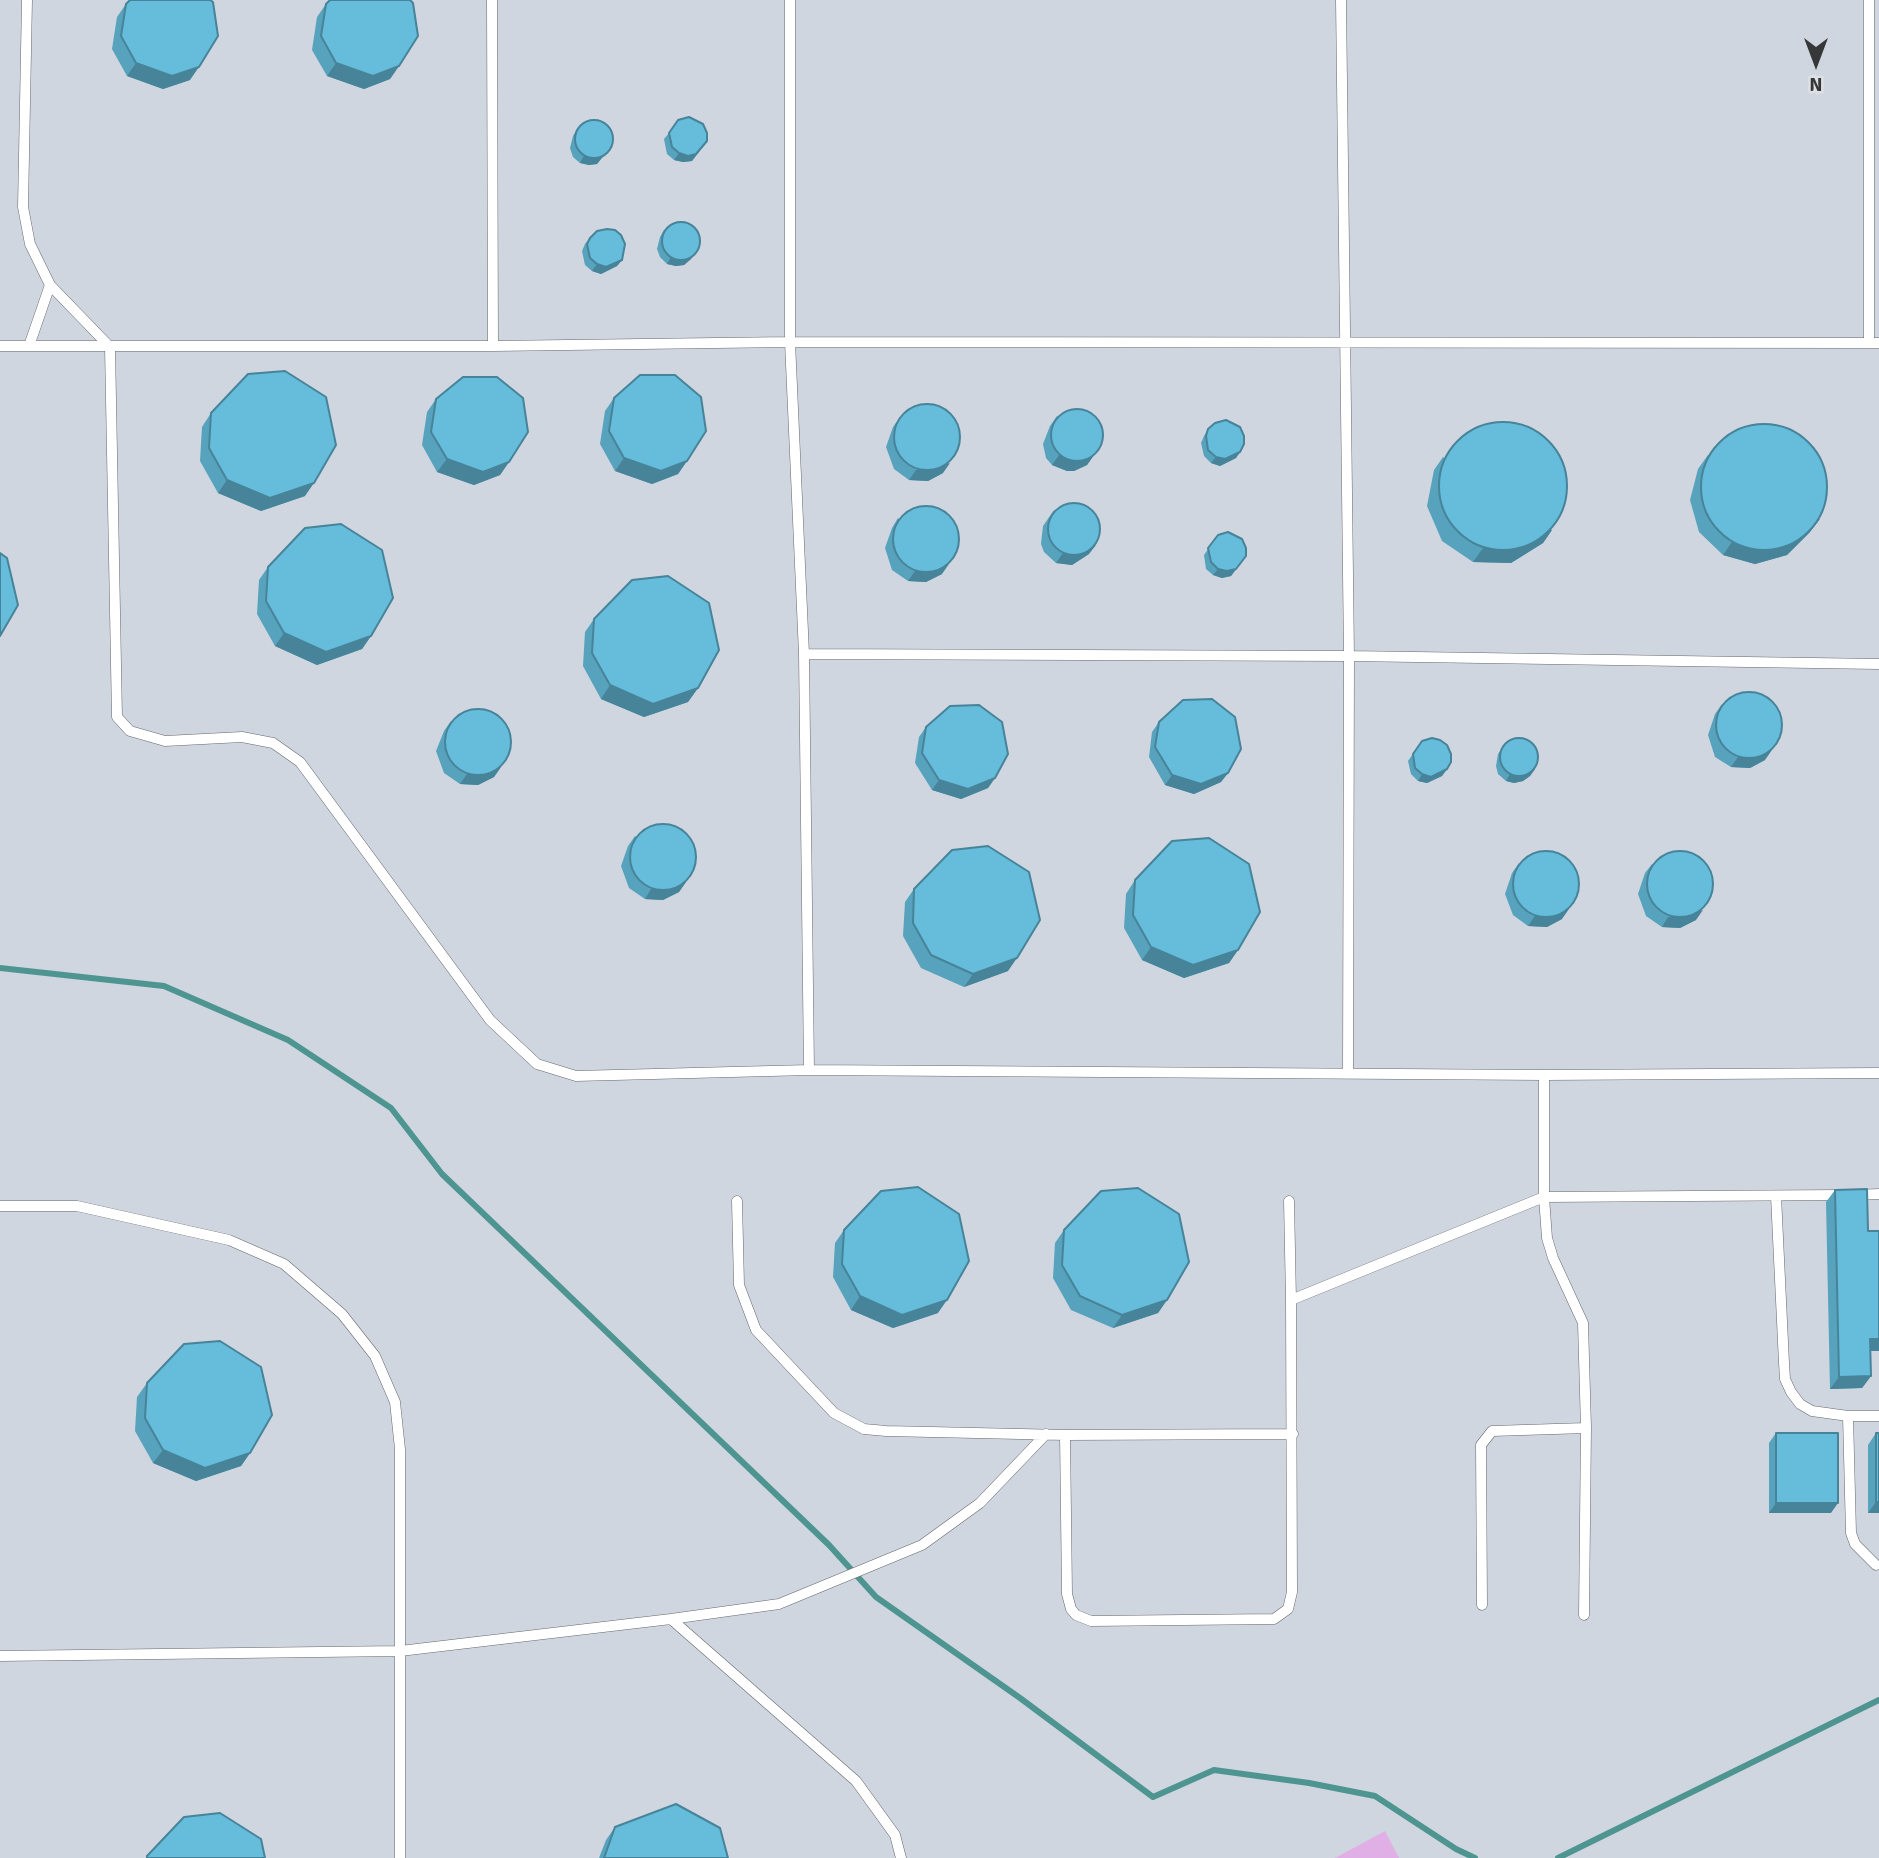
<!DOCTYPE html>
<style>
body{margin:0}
#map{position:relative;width:1879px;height:1858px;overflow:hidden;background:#dee1e4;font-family:Signika,sans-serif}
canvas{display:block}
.north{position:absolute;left:1781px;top:28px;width:70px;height:70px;-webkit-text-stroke:5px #dee1e4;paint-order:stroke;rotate:180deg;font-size:19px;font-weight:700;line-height:28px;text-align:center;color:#363738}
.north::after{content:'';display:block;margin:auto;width:24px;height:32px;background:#363738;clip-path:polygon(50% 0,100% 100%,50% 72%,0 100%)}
</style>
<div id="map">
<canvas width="1879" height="1858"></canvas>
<div class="north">N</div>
</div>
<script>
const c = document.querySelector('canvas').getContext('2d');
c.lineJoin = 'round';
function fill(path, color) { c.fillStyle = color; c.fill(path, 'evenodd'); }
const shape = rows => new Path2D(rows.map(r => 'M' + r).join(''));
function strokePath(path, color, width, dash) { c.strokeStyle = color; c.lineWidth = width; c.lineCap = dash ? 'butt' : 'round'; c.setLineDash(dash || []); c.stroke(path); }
fill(shape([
 [0,0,1879,0,1879,1858,0,1858]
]), '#cfd6e0');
fill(shape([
 [1385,1831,1399,1858,1335,1858]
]), '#dfafe5');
strokePath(shape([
 [0,968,164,986,288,1040,391,1108,442,1174,829,1545,876,1597,1020,1698,1153,1797,1214,1770,1309,1783,1375,1796,1456,1849,1475,1858],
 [1558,1858,1879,1700]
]), '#4e9592', 6);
const service = shape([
 [27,0,23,207,30,244,50,285,110,347,117,717,130,731,165,741,242,737,273,743,300,762,490,1020,537,1064,576,1076,809,1070,1544,1075,1879,1073],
 [492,0,493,346],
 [790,0,790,342,804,654,809,1070],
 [1341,0,1349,656,1348,1073],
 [1869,0,1869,343],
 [0,346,493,346,790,342,1879,343],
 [29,346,50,285],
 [804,654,1349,656,1879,664],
 [1544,1075,1544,1197,1547,1238,1553,1258,1583,1323,1586,1428,1584,1615],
 [1856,1195,1879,1194],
 [1776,1196,1784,1363,1785,1379,1791,1392,1800,1404,1812,1411,1848,1416,1879,1416],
 [737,1201,739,1285,756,1330,834,1413,864,1429,886,1431,1065,1435,1293,1434],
 [1289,1201,1291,1300],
 [0,1206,77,1206,229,1240,284,1264,342,1314,375,1356,395,1402,400,1449,400,1651,671,1619,856,1781,895,1835,901,1858],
 [1848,1416,1851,1533,1855,1544,1876,1565],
 [1065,1435,1067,1594,1071,1609,1076,1615,1091,1621,1274,1619,1288,1609,1292,1592,1291,1300,1544,1197,1841,1195],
 [1482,1605,1481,1445,1492,1431,1586,1428],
 [671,1619,779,1604,922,1545,980,1503,1046,1434],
 [0,1656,400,1651,400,1858]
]);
strokePath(service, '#66686b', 11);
strokePath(service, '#fff', 10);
fill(shape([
 [126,4,190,80,163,89,127,76,112,49,117,17],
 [326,4,399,66,390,79,364,89,327,76,312,50,317,17],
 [577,129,613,144,597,164,589,165,580,163,573,157,570,148,573,136],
 [669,133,707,141,692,161,683,162,674,160,667,154,664,139],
 [664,230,691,259,684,265,676,266,667,264,660,257,657,249,660,237],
 [590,238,622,260,617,266,601,274,592,271,585,265,582,251,585,244],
 [614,398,687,461,678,474,652,484,615,471,600,444,605,411],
 [436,399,509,462,500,475,474,485,437,472,422,445,427,412],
 [211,413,305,496,261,511,218,493,200,461,202,427],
 [1057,416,1102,444,1087,465,1074,471,1067,471,1052,465,1046,458,1043,444,1050,426],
 [900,417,943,473,928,481,909,480,894,469,886,447,893,427],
 [1208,429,1240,452,1236,458,1220,466,1211,463,1204,456,1201,443,1204,436],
 [1708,455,1810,532,1787,555,1755,564,1723,555,1699,532,1690,500,1698,469],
 [1443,457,1552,530,1543,543,1511,563,1473,562,1442,541,1427,506,1434,470],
 [1054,510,1089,554,1072,565,1056,563,1044,552,1041,544,1043,526],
 [898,518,942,574,926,582,908,581,892,570,885,548,892,528],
 [1218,535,1246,556,1231,576,1222,578,1213,575,1206,569,1204,555],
 [268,567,371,636,362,649,317,665,275,646,257,614,259,580],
 [594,619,698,688,688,702,644,717,601,699,583,666,585,632],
 [1722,704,1765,760,1750,768,1731,767,1715,757,1708,735,1715,714],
 [451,721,501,767,494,777,478,785,460,784,444,773,436,751,444,731],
 [1159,722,1228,773,1221,782,1194,794,1165,785,1149,757,1152,732],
 [926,727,995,778,988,788,961,799,932,790,915,763,919,737],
 [1422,741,1447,769,1442,776,1427,783,1418,781,1411,774,1408,761],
 [1503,747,1535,769,1530,776,1523,781,1514,783,1506,781,1498,774,1496,766,1498,754],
 [635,836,686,882,679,892,663,900,645,899,629,888,621,866,628,846],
 [1519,863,1562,919,1547,927,1528,926,1513,915,1505,894,1512,873],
 [1652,864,1696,920,1680,928,1662,927,1646,916,1638,894,1645,873],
 [1135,880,1238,950,1229,963,1184,978,1142,960,1124,928,1126,894],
 [914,889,1008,971,964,987,921,968,903,936,905,902],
 [1835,1190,1868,1231,1871,1376,1862,1388,1830,1389,1826,1202],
 [844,1230,938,1313,893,1328,851,1310,833,1277,835,1243],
 [1064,1230,1167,1300,1158,1313,1113,1328,1071,1310,1053,1278,1055,1243],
 [147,1383,250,1453,241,1466,196,1481,153,1463,135,1431,137,1397],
 [1776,1433,1831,1513,1769,1513,1769,1443],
 [1876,1433,1879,1513,1868,1513,1868,1445],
 [615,1827,728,1858,599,1858,606,1840]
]), '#57a2bc');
fill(shape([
 [136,63,199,67,190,80,163,89,127,76],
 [336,63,399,66,390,79,364,89,327,76],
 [707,141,692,161,683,162,674,160,679,153],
 [613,144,597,164,589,165,580,163,584,156],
 [696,252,691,259,684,265,676,266,667,264,671,257],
 [622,260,617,266,601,274,592,271,597,264],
 [1240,452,1236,458,1220,466,1211,463,1216,457],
 [1059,455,1094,455,1087,465,1074,471,1067,471,1052,465],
 [624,458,687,461,678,474,652,484,615,471],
 [447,459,509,462,500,475,474,485,437,472],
 [950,463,943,473,928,481,909,480,916,470],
 [227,480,314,483,305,496,261,511,218,493],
 [1820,519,1810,532,1787,555,1755,564,1723,555,1732,542],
 [1552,530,1543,543,1511,563,1473,562,1483,548],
 [1096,545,1089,554,1072,565,1056,563,1063,553],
 [1246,556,1231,576,1222,578,1213,575,1218,569],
 [949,564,942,574,926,582,908,581,915,571],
 [284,633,371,636,362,649,317,665,275,646],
 [610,685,698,688,688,702,644,717,601,699],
 [1772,750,1765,760,1750,768,1731,767,1738,757],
 [501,767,494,777,478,785,460,784,467,774],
 [1447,769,1442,776,1427,783,1418,781,1422,774],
 [1535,769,1530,776,1523,781,1514,783,1506,781,1510,774],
 [1228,773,1221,782,1194,794,1165,785,1172,775],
 [995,778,988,788,961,799,932,790,939,780],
 [686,882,679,892,663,900,645,899,651,889],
 [1569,909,1562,919,1547,927,1528,926,1535,916],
 [1703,910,1696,920,1680,928,1662,927,1668,917],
 [1151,947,1238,950,1229,963,1184,978,1142,960],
 [1017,958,1008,971,964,987,973,974],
 [860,1296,947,1300,938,1313,893,1328,851,1310],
 [1167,1300,1158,1313,1113,1328,1122,1315],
 [1870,1339,1879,1339,1879,1351,1861,1351],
 [1871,1376,1862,1388,1830,1389,1839,1377],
 [163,1450,250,1453,241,1466,196,1481,153,1463],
 [1876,1502,1879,1502,1879,1513,1868,1513],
 [1776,1503,1838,1503,1831,1513,1769,1513]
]), '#478499');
const building = shape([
 [130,0,210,0,213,2,218,36,199,67,172,76,136,63,121,36,126,4,130,0],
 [330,0,410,0,413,3,418,36,399,66,373,76,336,63,321,36,326,4,330,0],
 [689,117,703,124,707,133,707,141,696,154,688,156,679,153,672,147,669,133,678,120,689,117],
 '575 139a19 19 0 1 1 38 0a19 19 0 1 1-38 0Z',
 '662 241a19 19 0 1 1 38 0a19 19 0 1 1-38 0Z',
 [607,229,615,230,621,235,625,244,622,260,606,267,597,264,590,258,587,244,590,238,597,231,607,229],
 [285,371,326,397,336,445,314,483,270,498,227,480,209,448,211,413,248,374,285,371],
 [640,375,675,375,701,397,706,431,687,461,661,471,624,458,609,431,614,398,640,375],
 [463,377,497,377,523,398,528,432,509,462,483,472,447,459,431,432,436,399,463,377],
 '894 437a33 33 0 1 1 66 0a33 33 0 1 1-66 0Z',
 '1051 435a26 26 0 1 1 52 0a26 26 0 1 1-52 0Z',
 [1226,420,1240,427,1244,436,1244,444,1240,452,1225,459,1216,457,1208,450,1206,436,1208,429,1215,423,1226,420],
 '1439 486a64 64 0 1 1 128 0a64 64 0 1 1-128 0Z',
 '1701 487a63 63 0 1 1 126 0a63 63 0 1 1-126 0Z',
 '1048 529a26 26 0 1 1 52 0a26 26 0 1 1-52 0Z',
 '893 539a33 33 0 1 1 66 0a33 33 0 1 1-66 0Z',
 [341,524,382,550,393,598,371,636,326,652,284,633,266,601,268,567,305,528,341,524],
 [1228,532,1242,539,1246,548,1246,556,1236,569,1227,571,1218,569,1211,562,1208,548,1218,535,1228,532],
 [0,553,7,558,18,605,0,636,0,553],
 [668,576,709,603,719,650,698,688,653,704,610,685,592,653,594,619,632,580,668,576],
 '1716 725a33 33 0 1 1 66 0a33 33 0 1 1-66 0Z',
 [1212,699,1235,717,1241,749,1228,773,1201,784,1172,775,1155,747,1159,722,1183,700,1212,699],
 [979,705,1002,722,1008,754,995,778,968,789,939,780,922,753,926,727,950,706,979,705],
 '445 742a33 33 0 1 1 66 0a33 33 0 1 1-66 0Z',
 [1432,738,1440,740,1447,745,1451,754,1451,762,1447,769,1431,777,1422,774,1415,768,1413,754,1422,741,1432,738],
 '1500 757a19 19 0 1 1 38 0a19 19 0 1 1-38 0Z',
 '630 857a33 33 0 1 1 66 0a33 33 0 1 1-66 0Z',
 [1209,838,1249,864,1260,912,1238,950,1193,965,1151,947,1133,915,1135,880,1172,841,1209,838],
 [988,846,1029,872,1040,920,1017,958,973,974,931,955,913,923,914,889,952,850,988,846],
 '1647 884a33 33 0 1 1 66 0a33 33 0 1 1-66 0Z',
 '1513 884a33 33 0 1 1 66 0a33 33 0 1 1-66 0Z',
 [918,1187,959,1214,969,1261,947,1300,902,1315,860,1296,842,1264,844,1230,881,1191,918,1187],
 [1138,1188,1179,1214,1189,1262,1167,1300,1122,1315,1080,1296,1062,1265,1064,1230,1101,1191,1138,1188],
 [1867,1189,1868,1231,1879,1231,1879,1339,1870,1339,1871,1376,1839,1377,1835,1190,1867,1189],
 [220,1341,261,1367,272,1415,250,1453,205,1468,163,1450,145,1418,147,1383,184,1344,220,1341],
 [1776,1433,1838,1433,1838,1503,1776,1503,1776,1433],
 [1876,1433,1879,1433,1879,1502,1876,1502,1876,1433],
 [676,1804,720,1828,728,1858,604,1858,615,1827,676,1804],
 [220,1813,261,1839,265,1858,147,1858,147,1856,184,1817,220,1813]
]);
fill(building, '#65bcdb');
strokePath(building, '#478499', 2);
</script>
